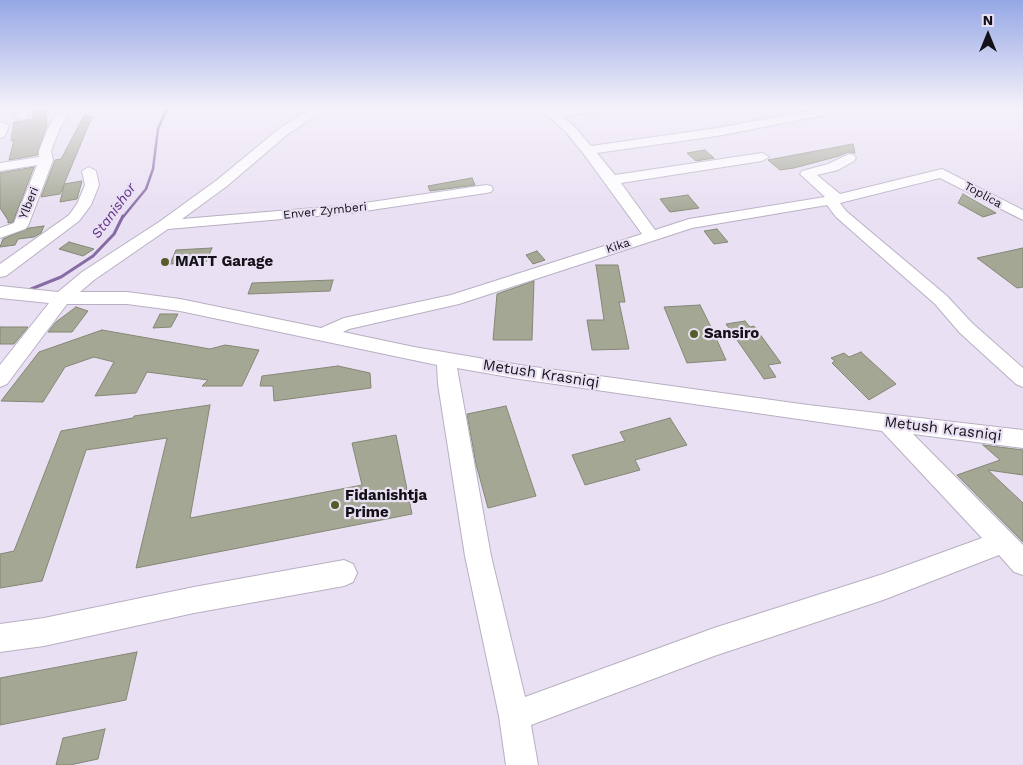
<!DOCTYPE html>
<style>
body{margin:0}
#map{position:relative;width:1023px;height:765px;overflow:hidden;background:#e9e0f3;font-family:"Work Sans",sans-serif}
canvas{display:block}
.north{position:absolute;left:963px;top:10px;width:50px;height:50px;-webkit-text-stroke:4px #e9e0f3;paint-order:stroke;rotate:0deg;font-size:14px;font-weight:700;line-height:20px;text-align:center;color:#141118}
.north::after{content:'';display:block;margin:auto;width:18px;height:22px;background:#141118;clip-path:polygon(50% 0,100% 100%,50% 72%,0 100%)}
</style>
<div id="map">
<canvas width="1023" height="765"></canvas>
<div class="north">N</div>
</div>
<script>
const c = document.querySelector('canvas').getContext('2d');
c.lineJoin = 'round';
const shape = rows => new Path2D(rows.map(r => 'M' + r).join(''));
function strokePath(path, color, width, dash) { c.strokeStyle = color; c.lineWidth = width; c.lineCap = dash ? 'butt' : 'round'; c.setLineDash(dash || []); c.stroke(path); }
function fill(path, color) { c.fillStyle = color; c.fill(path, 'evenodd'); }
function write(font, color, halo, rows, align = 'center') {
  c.font = font + ' "Work Sans",sans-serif'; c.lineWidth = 4.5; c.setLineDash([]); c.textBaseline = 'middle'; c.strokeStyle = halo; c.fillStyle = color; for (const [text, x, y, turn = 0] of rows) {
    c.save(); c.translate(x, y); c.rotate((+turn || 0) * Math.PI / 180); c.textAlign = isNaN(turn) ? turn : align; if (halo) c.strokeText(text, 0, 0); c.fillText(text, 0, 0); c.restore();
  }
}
strokePath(shape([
 [123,217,146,189,153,169,158,129,167,108]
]), '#876ca4', 2.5);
strokePath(shape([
 [31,289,61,277,93,256,114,234,123,216]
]), '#876ca4', 3);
const building = shape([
 [45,110,47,124,37,155,9,160,14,140,11,141,14,122,32,119,33,112,45,110],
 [85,114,92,117,64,184,82,181,77,199,60,202,64,185,60,194,41,197,55,160,61,159,85,114],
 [853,144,855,153,848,152,839,156,794,168,780,170,768,160,853,144],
 [705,150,714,158,696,161,687,153,705,150],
 [34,167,13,222,8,223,8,220,0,208,0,173,34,167],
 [472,178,475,185,430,191,428,186,472,178],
 [963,194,996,213,983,217,958,203,963,194],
 [688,195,699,208,670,212,660,199,688,195],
 [44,226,41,233,34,237,18,239,15,245,0,247,3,239,29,228,44,226],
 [717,229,728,242,714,244,704,231,717,229],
 [69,242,94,249,83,256,59,249,69,242],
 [212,248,206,262,170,264,176,250,212,248],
 [1023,248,1023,287,1017,288,977,258,1023,248],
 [537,251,545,260,533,264,526,255,537,251],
 [596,265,618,265,625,302,619,302,629,349,592,350,587,320,604,320,596,265],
 [333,280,330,291,248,294,252,283,333,280],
 [534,281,532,340,493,340,497,294,534,281],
 [700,305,711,327,726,360,687,363,664,307,700,305],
 [76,307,88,311,72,332,48,332,56,322,76,307],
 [160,314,178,314,171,327,153,328,160,314],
 [745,321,750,327,754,326,781,363,768,365,776,377,764,379,726,324,745,321],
 [0,327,28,327,14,344,0,344,0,327],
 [102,330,210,349,225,345,259,350,242,386,202,386,208,380,147,372,136,393,95,396,114,362,94,357,65,367,43,402,1,401,39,352,102,330],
 [861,352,896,384,869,400,832,363,835,361,831,358,844,353,849,357,861,352],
 [338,366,370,373,371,388,274,401,273,386,260,386,262,376,338,366],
 [210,405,190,518,362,485,352,443,396,435,412,514,136,568,167,438,86,450,42,581,0,588,0,554,14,551,61,431,133,418,134,416,210,405],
 [506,406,536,496,488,508,476,464,467,414,506,406],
 [670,418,687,445,635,460,640,470,585,485,572,455,625,441,620,432,670,418],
 [983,445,1023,450,1023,475,988,470,1023,503,1023,542,957,475,1000,460,983,445],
 [137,652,126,700,0,725,0,678,137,652],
 [105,729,98,759,70,765,56,765,63,738,105,729]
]);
fill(building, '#a4a794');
strokePath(building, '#848775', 1);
const minor = shape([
 [19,108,31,108,25,119,21,120,15,116,19,108],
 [60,108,72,108,60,128,51,151,53,160,28,226,25,229,0,238,0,228,14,223,37,165,0,171,0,163,39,157,39,151,48,128,60,108],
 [313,108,327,108,288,134,227,186,182,219,351,205,486,185,491,186,493,189,491,192,486,193,351,213,168,229,94,280,80,292,127,292,180,299,321,328,344,318,451,295,642,234,583,153,566,132,539,108,552,108,555,110,608,108,602,112,562,116,574,126,591,146,717,128,823,108,841,109,835,113,717,136,597,153,615,175,762,153,769,157,762,161,621,183,655,230,689,219,825,197,800,174,802,171,828,164,849,154,854,155,856,158,854,161,838,170,817,175,840,194,942,169,1023,210,1023,220,940,178,840,203,846,211,947,296,972,323,1023,368,1023,387,1016,384,960,333,935,304,836,217,827,205,692,228,459,304,349,329,343,332,414,347,520,365,808,405,1023,430,1023,448,913,434,1023,545,1023,575,1014,572,999,555,883,600,714,656,531,725,538,765,506,765,499,716,465,556,438,384,437,365,180,311,127,304,67,304,7,384,0,387,0,365,49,303,0,298,0,286,58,292,82,272,159,222,217,180,280,128,313,108],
 [457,368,520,379,882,431,982,538,883,574,714,628,525,697,491,556,457,368],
 [3,122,9,126,4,137,0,138,0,123,3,122],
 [89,167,96,171,99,185,91,205,79,221,6,276,0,277,0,264,69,215,77,204,85,185,82,171,89,167],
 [344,560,353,564,357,573,353,582,344,586,194,613,44,646,0,652,0,624,44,618,194,587,344,560]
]);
strokePath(minor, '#b8b0c2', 2);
fill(minor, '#fff');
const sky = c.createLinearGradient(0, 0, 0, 215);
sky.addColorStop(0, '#95a7e5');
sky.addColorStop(0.5, '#f5f1fa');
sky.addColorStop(1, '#f5f1fa00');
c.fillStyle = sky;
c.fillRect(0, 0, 1023, 215);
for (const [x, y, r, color] of [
 [165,262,5,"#565d2b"],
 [694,334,5,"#565d2b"],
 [335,505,5,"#565d2b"]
]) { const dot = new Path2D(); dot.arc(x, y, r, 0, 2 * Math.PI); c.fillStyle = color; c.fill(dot); strokePath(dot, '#e9e0f3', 2); }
write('12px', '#141118', '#e9e0f3', [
 ["Toplica",983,195,29],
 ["Ylberi",29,203,-68],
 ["Enver Zymberi",325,211,-6],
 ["Kika",618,246,-18]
]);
write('italic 14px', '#61318a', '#e9e0f3', [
 ["Stanishor",114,211,-54]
]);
write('bold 15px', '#141118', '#e9e0f3', [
 ["MATT Garage",175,262],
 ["Sansiro",704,334],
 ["Fidanishtja",345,496],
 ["Prime",345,513]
], 'left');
write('15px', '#141118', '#e9e0f3', [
 ["Metush Krasniqi",541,374,9],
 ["Metush Krasniqi",943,429,7]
]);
</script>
